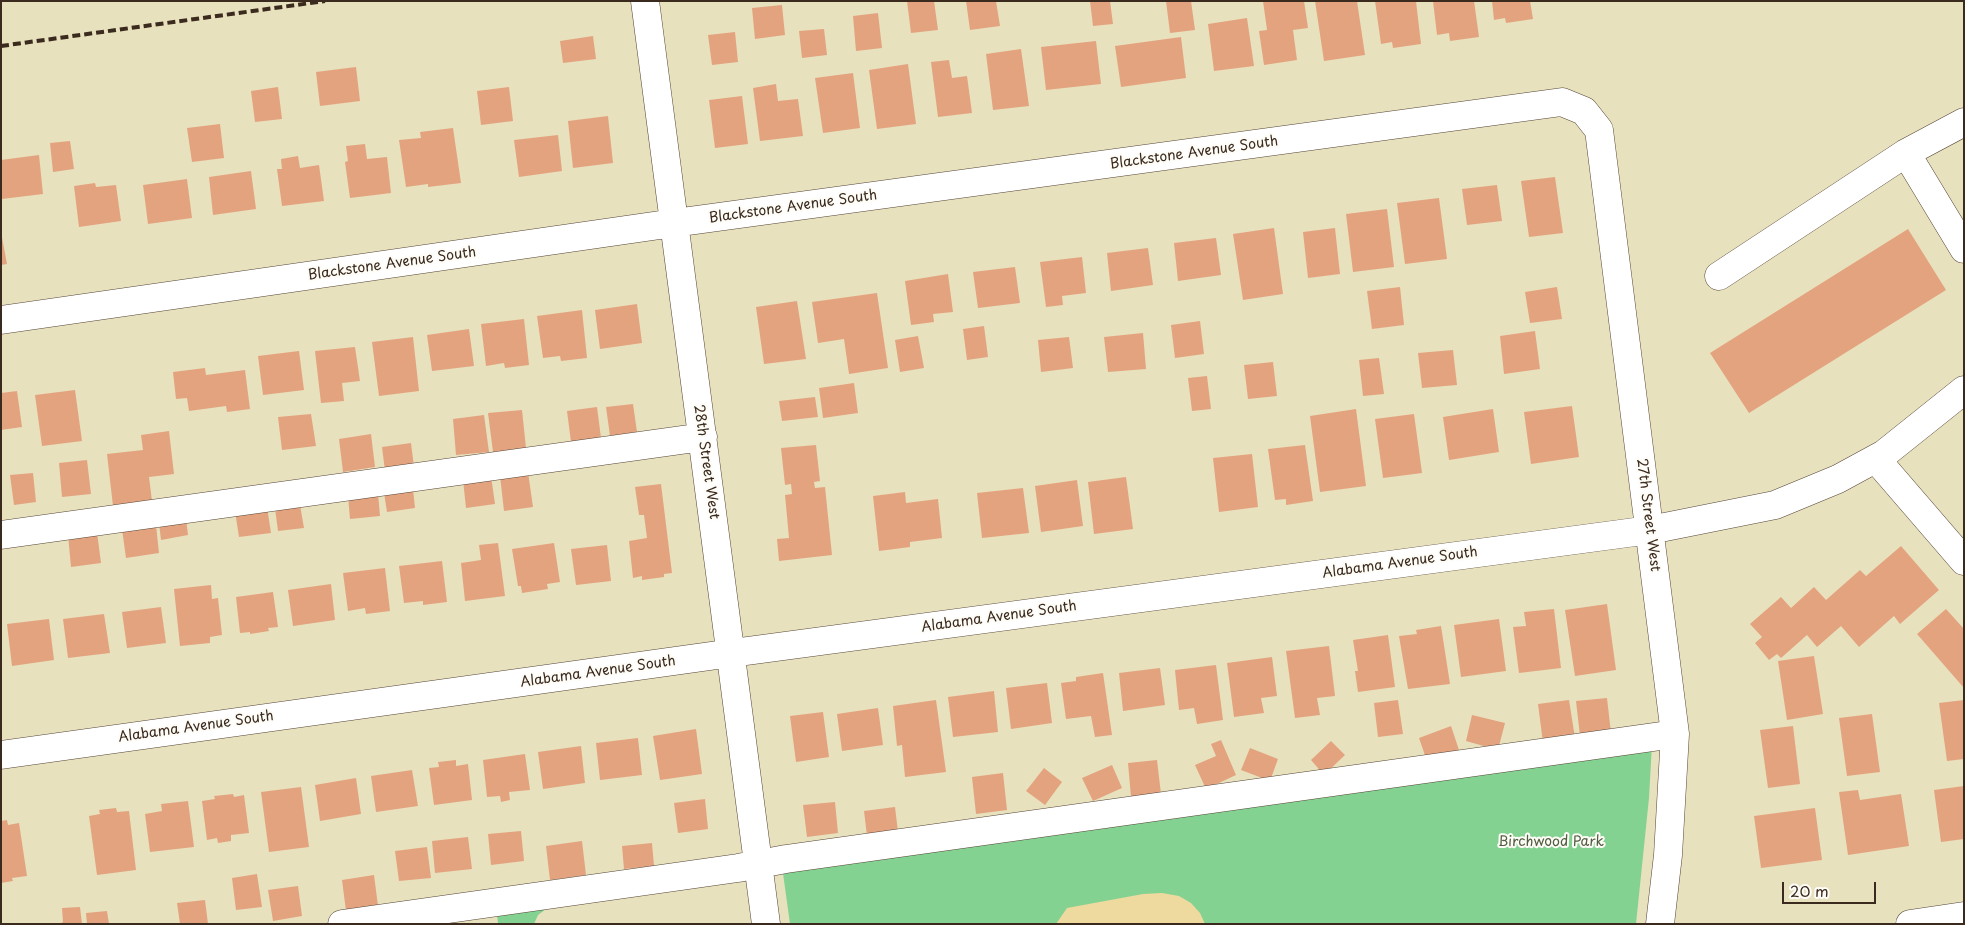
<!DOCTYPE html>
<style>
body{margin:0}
#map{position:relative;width:1965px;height:925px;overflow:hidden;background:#e8e1be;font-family:"Playpen Sans",sans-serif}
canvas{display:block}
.frame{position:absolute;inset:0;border:2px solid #3b2a1e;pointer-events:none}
.scale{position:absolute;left:1782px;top:882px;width:94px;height:22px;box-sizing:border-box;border:2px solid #3b2a1e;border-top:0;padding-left:6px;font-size:15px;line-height:18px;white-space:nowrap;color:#3b2a1e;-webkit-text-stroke:4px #fdfcf7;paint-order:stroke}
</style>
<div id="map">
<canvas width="1965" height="925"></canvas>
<div class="frame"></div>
<div class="scale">20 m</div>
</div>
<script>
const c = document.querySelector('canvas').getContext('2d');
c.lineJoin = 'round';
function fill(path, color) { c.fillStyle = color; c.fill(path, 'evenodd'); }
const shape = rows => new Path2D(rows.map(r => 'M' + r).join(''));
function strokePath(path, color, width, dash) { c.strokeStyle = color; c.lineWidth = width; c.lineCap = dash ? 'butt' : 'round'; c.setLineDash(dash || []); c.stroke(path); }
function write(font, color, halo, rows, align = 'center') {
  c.font = font + ' "Playpen Sans",sans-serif'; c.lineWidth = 4; c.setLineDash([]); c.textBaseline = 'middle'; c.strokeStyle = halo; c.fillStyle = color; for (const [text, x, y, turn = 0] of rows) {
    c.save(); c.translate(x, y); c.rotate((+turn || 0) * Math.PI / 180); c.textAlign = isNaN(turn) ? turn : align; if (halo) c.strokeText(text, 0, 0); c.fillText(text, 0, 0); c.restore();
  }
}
fill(shape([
 [1652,744,1649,798,1636,924,790,924,782,866],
 [496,907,546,909,538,915,534,924,505,924,498,923]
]), '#84d291');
fill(shape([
 [1162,893,1179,896,1191,903,1200,913,1205,924,1056,924,1067,908,1143,894]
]), '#eeda9e');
fill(shape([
 [907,1,934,1,938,30,911,33],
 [966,1,996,1,1000,26,970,30],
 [1090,1,1110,1,1113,24,1093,26],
 [1166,1,1191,1,1195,30,1170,33],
 [1263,1,1304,1,1308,28,1293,30,1297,60,1264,65,1259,31,1267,30],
 [1315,1,1357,1,1365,55,1324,61],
 [1375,1,1416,1,1421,44,1393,48,1392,42,1381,44],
 [1433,1,1474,1,1479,37,1450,41,1449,33,1437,35],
 [1492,1,1530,1,1533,19,1506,23,1505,18,1494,20],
 [782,5,785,35,755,39,752,8],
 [878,13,882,48,856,51,853,16],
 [1247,18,1254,66,1214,71,1208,24],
 [824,29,827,55,802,58,799,31],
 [735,32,738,62,712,65,708,35],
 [593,36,596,59,563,63,560,41],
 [1181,37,1186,78,1121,87,1115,46],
 [1096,41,1101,84,1046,90,1041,47],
 [1021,49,1029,106,993,110,986,54],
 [949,60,952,78,967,76,972,113,938,117,931,62],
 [908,64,916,124,877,129,869,70],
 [356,67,360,101,320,106,316,72],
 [853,73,860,128,823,133,815,78],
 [776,84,778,101,798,99,803,136,760,141,753,88],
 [278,87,282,119,255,122,251,91],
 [509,87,513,121,481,125,477,91],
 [742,96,748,144,715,148,709,100],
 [608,116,613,163,573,168,568,121],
 [220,124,224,158,192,162,187,128],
 [453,128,461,183,428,187,428,184,406,187,399,140,421,138,420,132],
 [558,135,562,171,519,177,514,140],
 [70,141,74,169,53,172,50,143],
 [365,144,367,159,387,157,391,193,350,198,345,162,348,161,346,146],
 [39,155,43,194,2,199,1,160],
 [298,156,300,168,319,165,324,201,282,206,277,169,282,169,281,159],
 [251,171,256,209,213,215,209,177],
 [1555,177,1563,233,1529,237,1521,181],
 [187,179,192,218,148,224,143,185],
 [95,183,96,187,116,185,121,221,79,227,74,186],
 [1497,185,1502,221,1467,225,1462,189],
 [1439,198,1447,259,1405,264,1397,203],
 [1387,209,1394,267,1353,272,1346,214],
 [1274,228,1283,294,1243,300,1233,234],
 [1335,228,1340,274,1308,278,1303,232],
 [1908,229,1946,290,1749,413,1710,353],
 [1,232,7,264,1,265],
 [1216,238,1221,275,1178,281,1174,243],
 [1148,248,1153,285,1111,291,1107,253],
 [1082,257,1086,293,1062,296,1063,305,1046,307,1040,262],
 [1015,267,1020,303,978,308,973,272],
 [948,274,953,312,933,314,934,322,911,325,905,281],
 [1400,287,1404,325,1372,329,1367,291],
 [1557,287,1562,319,1530,323,1525,292],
 [877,293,888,368,849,374,844,339,818,343,812,302],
 [797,301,806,359,764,364,756,307],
 [637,304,642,343,600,349,595,310],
 [582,310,587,358,561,361,560,356,543,358,537,316],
 [524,319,529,365,505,368,504,363,486,366,481,324],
 [1200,321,1204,354,1175,358,1171,325],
 [984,326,988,357,967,360,963,329],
 [469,329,474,366,432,371,427,335],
 [1535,331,1540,369,1504,374,1500,336],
 [1143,333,1146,369,1108,372,1104,337],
 [918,336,924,368,900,372,895,340],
 [413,337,419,391,379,396,372,342],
 [1069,337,1073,368,1041,372,1038,340],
 [355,347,360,381,342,383,344,401,321,403,315,351],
 [1453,350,1457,385,1422,388,1418,353],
 [299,351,304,390,263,395,258,356],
 [1379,358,1384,394,1363,396,1359,360],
 [1273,362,1277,396,1248,399,1244,365],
 [205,368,206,375,245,370,250,409,227,412,226,406,189,411,187,398,176,399,173,372],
 [1207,376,1211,409,1192,411,1188,378],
 [854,383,858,413,823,418,819,388],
 [75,390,82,441,42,446,35,395],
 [17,391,22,427,1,430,1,393],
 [815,397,818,417,782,421,779,401],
 [633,404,637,432,610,436,606,407],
 [1572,406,1579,457,1531,464,1524,412],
 [597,407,601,438,571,442,567,411],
 [1356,409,1366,486,1320,492,1310,416],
 [1493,409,1499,452,1449,460,1443,417],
 [522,410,526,448,493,452,488,413],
 [311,414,316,446,282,450,278,417],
 [1414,414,1422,473,1383,478,1375,419],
 [484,415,489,452,456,455,453,419],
 [169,431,174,474,149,477,152,501,113,506,107,454,143,450,141,435],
 [371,434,375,467,343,472,339,439],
 [411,443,414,467,385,471,382,447],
 [816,445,820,481,814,482,815,488,825,487,832,555,779,561,777,539,789,538,785,495,792,494,791,484,785,485,781,448],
 [1305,445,1313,501,1286,505,1286,499,1275,500,1268,449],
 [1252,454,1258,507,1219,512,1213,458],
 [87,460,91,494,62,497,59,463],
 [528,472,533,507,504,511,500,476],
 [33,473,36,502,14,505,10,475],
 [491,476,495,504,466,508,463,480],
 [1126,477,1133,529,1094,534,1088,482],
 [1077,480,1083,526,1041,532,1035,486],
 [661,484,672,573,664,574,664,577,642,580,642,576,633,578,629,541,647,538,644,515,639,515,635,487],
 [1023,488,1029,533,982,538,977,493],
 [413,489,415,508,387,512,384,493],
 [905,492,906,503,938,499,942,538,910,542,910,547,879,551,873,496],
 [378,493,380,516,350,519,348,496],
 [300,505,304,528,278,531,275,508],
 [267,507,271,533,239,537,235,511],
 [186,519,188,535,161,540,159,523],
 [156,525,159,553,126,558,122,529],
 [97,532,101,563,71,567,68,535],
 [498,543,505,596,465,601,461,563,481,560,479,545],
 [554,543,560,582,547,584,548,589,522,593,521,586,518,586,512,549],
 [607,545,611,581,576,585,571,549],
 [1901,546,1939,590,1900,624,1894,616,1859,647,1841,626,1817,647,1807,635,1781,658,1777,654,1769,660,1755,643,1762,637,1750,624,1781,597,1791,608,1814,587,1826,600,1860,570,1866,576],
 [442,561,447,602,423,605,423,601,404,603,399,566],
 [385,568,390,611,366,614,365,608,348,611,343,573],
 [331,584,335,620,293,626,288,590],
 [211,585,212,599,218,598,222,635,210,637,210,643,180,646,174,589],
 [273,592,278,627,268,628,269,631,250,634,250,632,240,633,236,597],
 [1607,604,1616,670,1575,676,1565,610],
 [161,607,166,643,127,648,122,612],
 [1554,609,1561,668,1519,673,1513,627,1526,626,1524,612],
 [1946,609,1964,629,1964,688,1917,634],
 [104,614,110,653,68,658,63,619],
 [49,619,54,660,12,666,7,624],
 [1499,619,1506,671,1461,677,1454,625],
 [1441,626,1450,684,1408,689,1399,636,1417,634,1416,630],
 [1388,635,1395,687,1358,692,1355,671,1358,671,1353,640],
 [1329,646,1335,696,1317,698,1320,715,1295,718,1286,651],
 [1814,656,1823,714,1787,720,1778,661],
 [1272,657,1277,696,1261,698,1264,713,1234,717,1227,663],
 [1216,665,1223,720,1197,724,1194,708,1179,710,1175,670],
 [1160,668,1165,705,1123,711,1119,673],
 [1103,673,1112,735,1095,737,1091,716,1066,719,1061,683,1076,681,1076,677],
 [1047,683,1052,723,1011,729,1006,688],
 [994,691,998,732,953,737,948,697],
 [1607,698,1611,733,1580,736,1576,701],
 [936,700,946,772,905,777,902,745,897,746,893,706],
 [1398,700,1403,734,1378,737,1374,703],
 [1569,700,1575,738,1543,743,1538,704],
 [1964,700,1964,759,1947,761,1939,703],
 [878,708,883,745,842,751,837,714],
 [823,712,829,757,796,762,790,716],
 [1872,714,1880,772,1847,776,1839,718],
 [1472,715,1505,723,1498,750,1466,741],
 [1451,726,1459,750,1427,761,1419,738],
 [1793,726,1800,784,1768,788,1760,730],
 [696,729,702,774,660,780,653,736],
 [638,738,642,775,600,780,596,743],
 [1221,740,1236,775,1206,789,1195,765,1216,756,1211,744],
 [1331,741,1345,755,1324,775,1311,760],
 [581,746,585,783,543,789,538,752],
 [1250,748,1278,759,1270,781,1241,770],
 [525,754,530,790,509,792,510,800,501,802,500,796,487,797,483,760],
 [456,760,456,766,468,764,472,800,434,805,429,768,439,767,438,762],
 [1157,760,1161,794,1131,797,1128,763],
 [1112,765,1122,788,1093,801,1082,778],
 [1044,768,1062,782,1045,805,1026,791],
 [412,770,418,806,376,812,371,776],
 [1003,773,1007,810,976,814,972,777],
 [356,778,361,814,320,821,315,785],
 [1964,786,1964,839,1941,842,1934,790],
 [301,787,309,847,269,852,261,792],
 [1858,790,1860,800,1901,794,1909,846,1848,855,1839,792],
 [233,794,234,797,244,795,249,833,231,835,231,841,218,843,217,838,207,840,202,801,215,799,214,796],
 [705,799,708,829,678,833,674,803],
 [188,801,194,847,150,852,145,814,162,811,161,804],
 [835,802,838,833,807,837,803,805],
 [895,807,898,832,867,836,864,811],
 [116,808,117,812,129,811,136,870,97,875,89,816,100,814,99,810],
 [1815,808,1822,860,1761,868,1754,816],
 [7,820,8,825,19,823,27,876,12,878,13,881,1,883,1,821],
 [521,831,524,861,491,865,488,834],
 [468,837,472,869,435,873,432,841],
 [582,841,586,875,550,880,546,846],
 [652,843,654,866,624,869,622,846],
 [427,847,431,878,399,881,395,851],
 [257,874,262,907,236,910,232,878],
 [374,875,378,906,346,911,342,880],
 [298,886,302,916,273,921,268,890],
 [205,900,208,924,180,924,177,903],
 [80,907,82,924,59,924,63,922,62,908],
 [107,911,109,924,87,924,86,913]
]), '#e4a37f');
const minor = shape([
 [645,1,766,924],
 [1906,153,1964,249],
 [1719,276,1906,153,1964,122],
 [1,320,674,223,1562,102,1584,111,1599,130,1675,734,1668,855,1660,924],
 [1876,459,1964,561],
 [1,535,703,437],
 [1,755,732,653,1650,530,1775,505,1838,479,1884,454,1964,390],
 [342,924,738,868,786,859,1675,734],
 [1910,924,1964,916]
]);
strokePath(minor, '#554536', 29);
strokePath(minor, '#fff', 28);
strokePath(shape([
 [1,46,325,1]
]), '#3b2a1e', 4, [8, 4]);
write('14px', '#3b2a1e', '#fdfcf7', [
 ["Blackstone Avenue South",1194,153,-8],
 ["Blackstone Avenue South",793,207,-8],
 ["Blackstone Avenue South",392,264,-8],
 ["28th Street West",706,462,82],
 ["27th Street West",1648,515,83],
 ["Alabama Avenue South",1400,563,-8],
 ["Alabama Avenue South",999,617,-8],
 ["Alabama Avenue South",598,672,-8],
 ["Alabama Avenue South",196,727,-8]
]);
write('14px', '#515c40', '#fdfcf7', [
 ["Birchwood Park",1551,842]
]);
</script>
